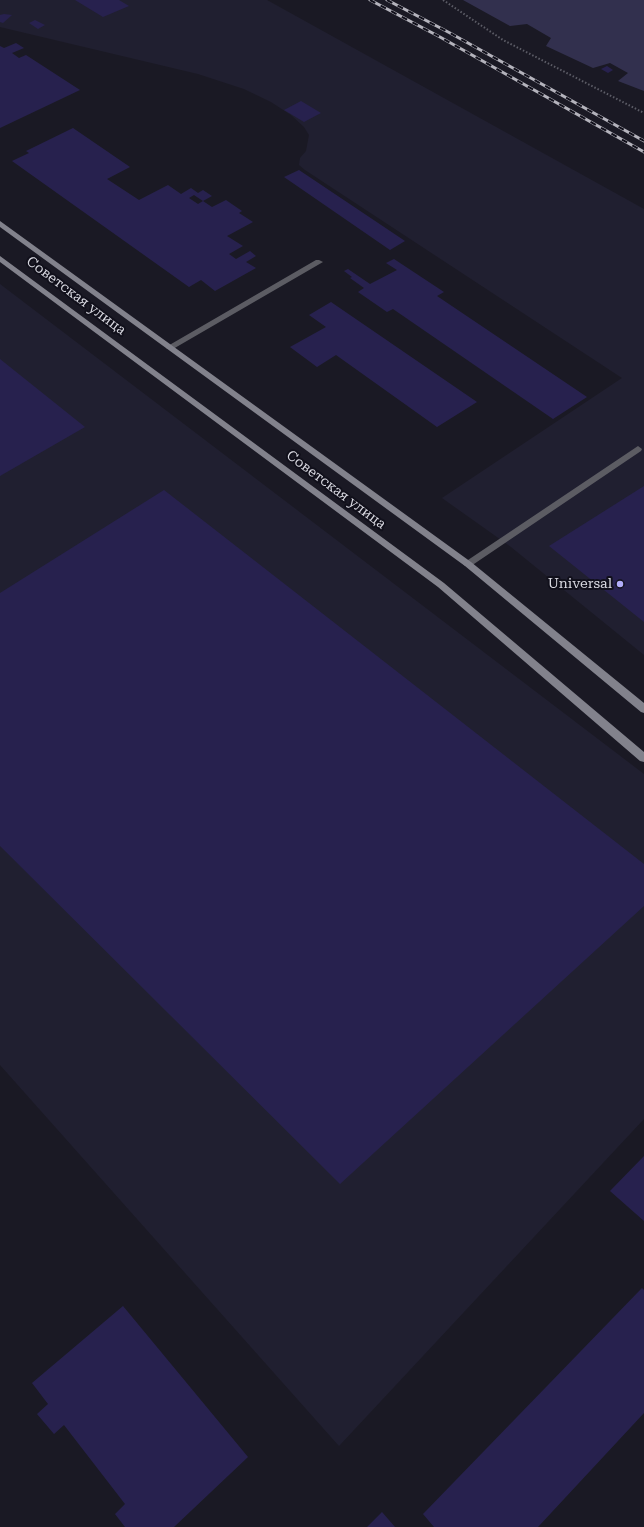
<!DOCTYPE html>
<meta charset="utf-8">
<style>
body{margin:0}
canvas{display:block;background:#1a1924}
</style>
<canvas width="644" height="1527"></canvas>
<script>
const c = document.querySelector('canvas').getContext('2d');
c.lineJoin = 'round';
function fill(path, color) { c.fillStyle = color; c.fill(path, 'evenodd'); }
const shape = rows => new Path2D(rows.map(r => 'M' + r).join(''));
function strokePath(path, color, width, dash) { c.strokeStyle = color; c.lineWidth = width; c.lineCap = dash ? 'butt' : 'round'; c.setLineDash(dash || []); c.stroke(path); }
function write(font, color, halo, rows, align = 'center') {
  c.font = font + ' "Roboto Serif",serif'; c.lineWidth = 4; c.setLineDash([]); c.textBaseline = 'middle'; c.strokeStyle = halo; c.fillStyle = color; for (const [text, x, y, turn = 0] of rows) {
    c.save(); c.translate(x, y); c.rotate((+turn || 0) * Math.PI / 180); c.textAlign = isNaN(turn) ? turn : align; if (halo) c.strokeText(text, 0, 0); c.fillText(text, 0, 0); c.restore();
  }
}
fill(shape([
 [0,0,267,0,644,209,644,655,511,547,442,498,622,378,305,170,299,165,300,158,306,151,309,135,304,127,291,115,271,102,244,89,198,74,0,27],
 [0,284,644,774,644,1119,339,1446,0,1065]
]), '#201f30');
fill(shape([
 [463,0,644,0,644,91,618,81,628,73,610,63,593,68,546,46,551,38,527,24,510,26]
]), '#32304e');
fill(shape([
 [75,0,119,0,129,6,103,17],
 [4,14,12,15,3,23,0,22,0,15],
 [35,20,45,25,38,29,29,23],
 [16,43,24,48,12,53,19,58,26,55,80,90,0,128,0,46,4,48],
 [607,66,613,70,608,73,601,69],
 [301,101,321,113,304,122,284,110],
 [73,128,130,167,107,179,139,200,168,185,181,194,191,188,198,193,203,190,212,196,203,201,194,195,189,198,198,204,203,201,212,207,226,200,242,211,239,213,253,222,227,236,243,246,229,254,236,259,250,251,256,256,246,262,256,268,215,291,201,280,189,287,12,161,29,153,26,151],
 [299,170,405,241,390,250,284,177],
 [394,259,444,292,437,296,587,397,553,419,393,309,387,312,358,292,364,288,350,278,352,277,344,271,348,269,370,284,397,270,386,263],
 [331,302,477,402,437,427,336,355,317,367,290,347,326,327,309,315],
 [0,359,85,427,0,476],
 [644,486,644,622,549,546],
 [164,490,644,864,644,906,340,1184,0,846,0,593],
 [644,1156,644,1221,610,1191],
 [642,1288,644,1290,644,1413,538,1527,434,1527,423,1514],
 [123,1306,248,1457,174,1527,125,1527,115,1514,125,1504,64,1425,54,1434,37,1414,48,1404,32,1383],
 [382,1512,395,1527,367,1527]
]), '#27214e');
strokePath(shape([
 [443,0,503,40,644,113]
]), '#5c5c66', 2, [1.5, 2]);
fill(shape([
 [316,260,319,260,323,262,173,349,167,349,166,347,316,260],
 [638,446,642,449,641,451,471,566,465,566,463,564,465,562,638,446]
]), '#5c5c63');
fill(shape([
 [0,221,471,562,644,703,644,713,641,712,465,566,0,227,0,221],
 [0,256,444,583,644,752,644,762,640,761,438,587,0,262,0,256]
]), '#82828c');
const rail = shape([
 [370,0,440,37,644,152],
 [387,0,450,33,644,141]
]);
strokePath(rail, '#b4b3bc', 3);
strokePath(rail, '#11101b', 2, [6]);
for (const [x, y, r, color] of [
 [620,584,4,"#b2adf9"]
]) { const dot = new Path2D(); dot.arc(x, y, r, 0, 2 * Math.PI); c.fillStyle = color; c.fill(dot); strokePath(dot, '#11101b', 1.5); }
write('14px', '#d8d8e0', '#11101b', [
 ["Советская улица",76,296,37],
 ["Советская улица",336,490,37]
]);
write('14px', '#d8d8e0', '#11101b', [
 ["Universal",612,584]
], 'right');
</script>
